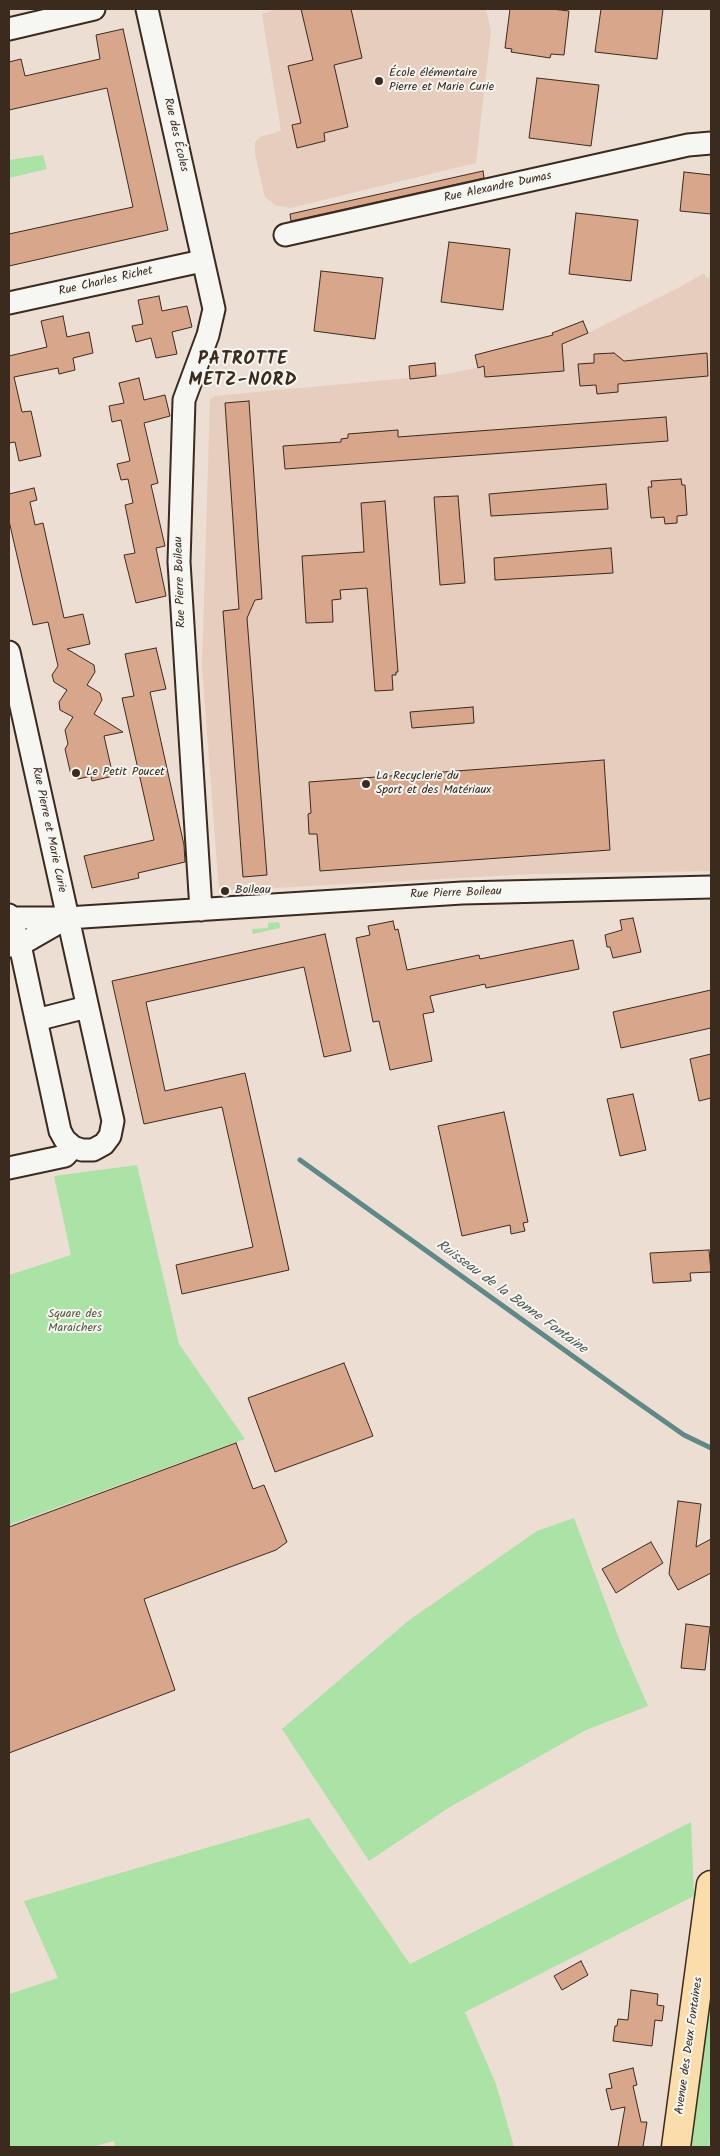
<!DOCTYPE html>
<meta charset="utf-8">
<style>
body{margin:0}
#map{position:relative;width:720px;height:2156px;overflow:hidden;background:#edded3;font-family:Kalam,sans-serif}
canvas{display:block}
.frame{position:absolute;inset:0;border:10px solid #3b2a1e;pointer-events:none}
</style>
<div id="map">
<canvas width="720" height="2156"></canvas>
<div class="frame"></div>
</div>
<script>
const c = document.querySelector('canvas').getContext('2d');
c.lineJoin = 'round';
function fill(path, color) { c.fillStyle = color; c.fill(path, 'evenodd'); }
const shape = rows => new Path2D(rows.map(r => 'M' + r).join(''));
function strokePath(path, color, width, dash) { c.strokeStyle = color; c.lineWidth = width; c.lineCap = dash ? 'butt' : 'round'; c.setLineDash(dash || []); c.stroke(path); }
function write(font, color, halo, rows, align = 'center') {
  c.font = font + ' Kalam,sans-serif'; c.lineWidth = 4; c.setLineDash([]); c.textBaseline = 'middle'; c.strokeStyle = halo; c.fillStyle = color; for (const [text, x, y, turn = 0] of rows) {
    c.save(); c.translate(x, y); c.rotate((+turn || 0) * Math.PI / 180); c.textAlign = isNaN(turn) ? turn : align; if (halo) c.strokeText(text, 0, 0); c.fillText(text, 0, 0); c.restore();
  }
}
fill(shape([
 [276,9,486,9,491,31,476,163,290,208,275,205,265,197,255,155,255,142,260,137,281,131,262,14],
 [704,273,707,278,711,275,711,871,534,874,219,891,202,667,210,398,213,398,214,396,441,375,534,356,584,335,680,287]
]), '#e7cdbd');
fill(shape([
 [43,155,47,169,9,178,9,160],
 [278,922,280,924,280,928,253,934,252,929,268,928,268,923],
 [137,1165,179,1344,245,1439,9,1525,9,1275,71,1255,54,1176],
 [574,1518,621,1644,648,1706,586,1730,450,1807,369,1861,282,1729,408,1621,537,1531],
 [309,1818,410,1964,691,1822,694,1896,465,2012,496,2084,514,2147,115,2147,114,2141,92,2147,9,2147,9,1994,58,1978,24,1901],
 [711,1953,711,2128,709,2147,685,2147]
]), '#abe2a6');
strokePath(shape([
 [300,1160,627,1395,684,1435,711,1448]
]), '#5f8987', 5);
const building = shape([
 [301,9,351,9,362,58,334,65,348,127,324,133,325,141,297,148,292,125,301,123,288,66,313,60,301,9],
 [510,9,552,9,569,11,564,55,551,54,550,58,511,52,512,49,505,48,510,9],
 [601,9,663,9,657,59,595,52,601,9],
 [123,29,168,230,9,266,9,234,133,207,107,88,9,110,9,62,21,59,25,76,100,59,96,35,123,29],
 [537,78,599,85,591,146,529,138,537,78],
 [483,171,484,178,291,221,290,214,483,171],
 [684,172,711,175,711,214,680,211,684,172],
 [576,213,638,220,631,281,569,274,576,213],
 [449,242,510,249,503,310,441,302,449,242],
 [321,271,383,278,375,339,314,331,321,271],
 [159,296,162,311,187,306,192,327,172,332,177,354,156,358,151,338,136,342,132,326,143,324,138,300,159,296],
 [63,316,67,337,89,332,93,353,73,358,75,370,59,374,58,368,14,377,22,412,31,411,41,456,19,461,15,442,9,443,9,356,47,347,41,321,63,316],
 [583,321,588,333,562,344,564,371,485,377,484,366,478,368,475,355,553,335,552,333,583,321],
 [614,353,624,361,707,353,708,376,618,384,618,392,597,394,596,385,580,386,578,364,594,363,594,354,614,353],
 [435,363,436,376,410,379,409,366,435,363],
 [139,378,144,400,165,395,170,416,144,423,158,483,151,485,165,546,156,548,166,596,136,603,124,555,135,553,125,505,133,503,128,479,121,480,117,464,130,461,121,420,112,422,109,406,124,403,119,383,139,378],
 [249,401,262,599,255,600,247,618,267,875,243,877,223,611,239,609,225,403,249,401],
 [666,417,668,441,285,469,283,446,341,442,341,439,348,438,348,434,398,430,398,437,666,417],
 [681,479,682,485,685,485,687,515,677,516,677,523,665,524,664,517,651,518,648,487,652,487,651,481,681,479],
 [606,484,608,509,491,516,489,494,606,484],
 [34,488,37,500,30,502,35,525,43,523,64,618,83,614,90,644,67,649,94,665,95,672,87,685,100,693,102,700,94,714,123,732,104,736,113,776,92,781,91,776,78,779,71,775,65,749,68,744,65,730,73,717,60,710,59,702,67,690,54,682,52,675,58,666,48,622,33,625,9,521,9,494,34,488],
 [458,496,465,583,440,585,434,497,458,496],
 [385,501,398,672,396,672,396,675,392,675,393,690,375,691,367,588,340,590,341,599,332,600,333,622,306,623,302,556,364,552,361,503,385,501],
 [611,548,613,573,495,580,494,558,611,548],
 [156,648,166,689,150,692,184,845,185,862,138,873,139,878,92,888,84,856,154,840,122,698,134,696,125,654,156,648],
 [473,707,474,723,412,728,410,712,473,707],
 [604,760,610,850,320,871,317,834,309,834,308,814,311,813,309,782,604,760],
 [633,918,641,952,613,958,610,947,607,947,605,935,622,930,620,920,633,918],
 [393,921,395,930,398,929,407,970,479,955,480,959,573,940,579,969,486,988,485,984,430,996,434,1012,423,1014,432,1061,390,1070,379,1021,373,1022,356,938,370,935,368,926,393,921],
 [325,934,351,1051,324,1057,304,967,146,1002,165,1091,245,1073,289,1270,182,1294,176,1265,253,1247,222,1107,144,1124,112,981,325,934],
 [711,990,711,1028,621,1048,613,1012,711,990],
 [711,1054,711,1098,699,1101,690,1059,711,1054],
 [633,1094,646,1150,620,1156,607,1099,633,1094],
 [504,1112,528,1222,523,1223,525,1231,511,1234,510,1225,462,1236,438,1126,504,1112],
 [709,1250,711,1272,690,1273,691,1281,653,1283,650,1253,709,1250],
 [344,1363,373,1436,275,1472,248,1398,344,1363],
 [236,1443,253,1489,264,1485,287,1542,276,1550,144,1599,175,1690,9,1753,9,1527,236,1443],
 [678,1501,701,1504,696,1547,711,1539,711,1573,678,1590,669,1574,678,1501],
 [651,1542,663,1563,616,1593,602,1569,651,1542],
 [686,1624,710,1627,705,1670,681,1668,686,1624],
 [581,1961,588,1975,562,1990,554,1976,581,1961],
 [631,1990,658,1994,657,2005,664,2006,662,2021,655,2020,652,2046,613,2041,615,2026,617,2026,618,2019,628,2020,631,1990],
 [633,2068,637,2085,633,2086,641,2122,647,2122,643,2147,618,2147,625,2107,611,2110,606,2089,612,2088,609,2074,633,2068]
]);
fill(building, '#d8a68b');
strokePath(building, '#3b2a1e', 1);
const minor = shape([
 [147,9,214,309,208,335,184,400,179,562,201,910],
 [9,29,94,9],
 [285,235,688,145,711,143],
 [9,303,202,261],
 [9,652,113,1121,110,1136,104,1144,93,1150,82,1150,73,1147,65,1140,60,1131,20,945,9,915],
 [9,918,67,918,462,893,711,887],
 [9,946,20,945,67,918],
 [36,1020,87,1007],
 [9,1168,65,1156,73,1147]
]);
const major = shape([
 [676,2147,711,1885]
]);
strokePath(minor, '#3b2a1e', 25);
strokePath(major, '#3b2a1e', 31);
strokePath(minor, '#f6f6f2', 21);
strokePath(major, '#faddab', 28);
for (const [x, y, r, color] of [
 [379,81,5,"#3b2a1e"],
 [76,773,5,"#3b2a1e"],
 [366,784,5,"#3b2a1e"],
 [225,891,5,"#3b2a1e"]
]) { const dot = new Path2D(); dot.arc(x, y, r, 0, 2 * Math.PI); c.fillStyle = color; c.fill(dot); strokePath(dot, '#f6f6f2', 2); }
write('12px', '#3b2a1e', '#f6f6f2', [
 ["École élémentaire",389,74],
 ["Pierre et Marie Curie",389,88],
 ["Le Petit Poucet",86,773],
 ["La Recyclerie du",376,777],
 ["Sport et des Matériaux",376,791],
 ["Boileau",235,891]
], 'left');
write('12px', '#3b2a1e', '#f6f6f2', [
 ["Rue des Écoles",175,135,77],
 ["Rue Alexandre Dumas",498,188,-12],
 ["Rue Charles Richet",106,282,-13],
 ["Rue Pierre Boileau",181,582,-92],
 ["Rue Pierre et Marie Curie",48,830,78],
 ["Rue Pierre Boileau",456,894,-2],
 ["Avenue des Deux Fontaines",690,2046,-82]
]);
write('12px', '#575840', '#f6f6f2', [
 ["Square des",75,1315],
 ["Maraichers",75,1329]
]);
write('italic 14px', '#4d5953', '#f6f6f2', [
 ["Ruisseau de la Bonne Fontaine",511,1298,36]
]);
c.letterSpacing = '1px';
write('bold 18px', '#3b2a1e', '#f6f6f2', [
 ["PATROTTE",243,361],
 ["METZ-NORD",243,382]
]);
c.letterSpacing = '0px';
</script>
